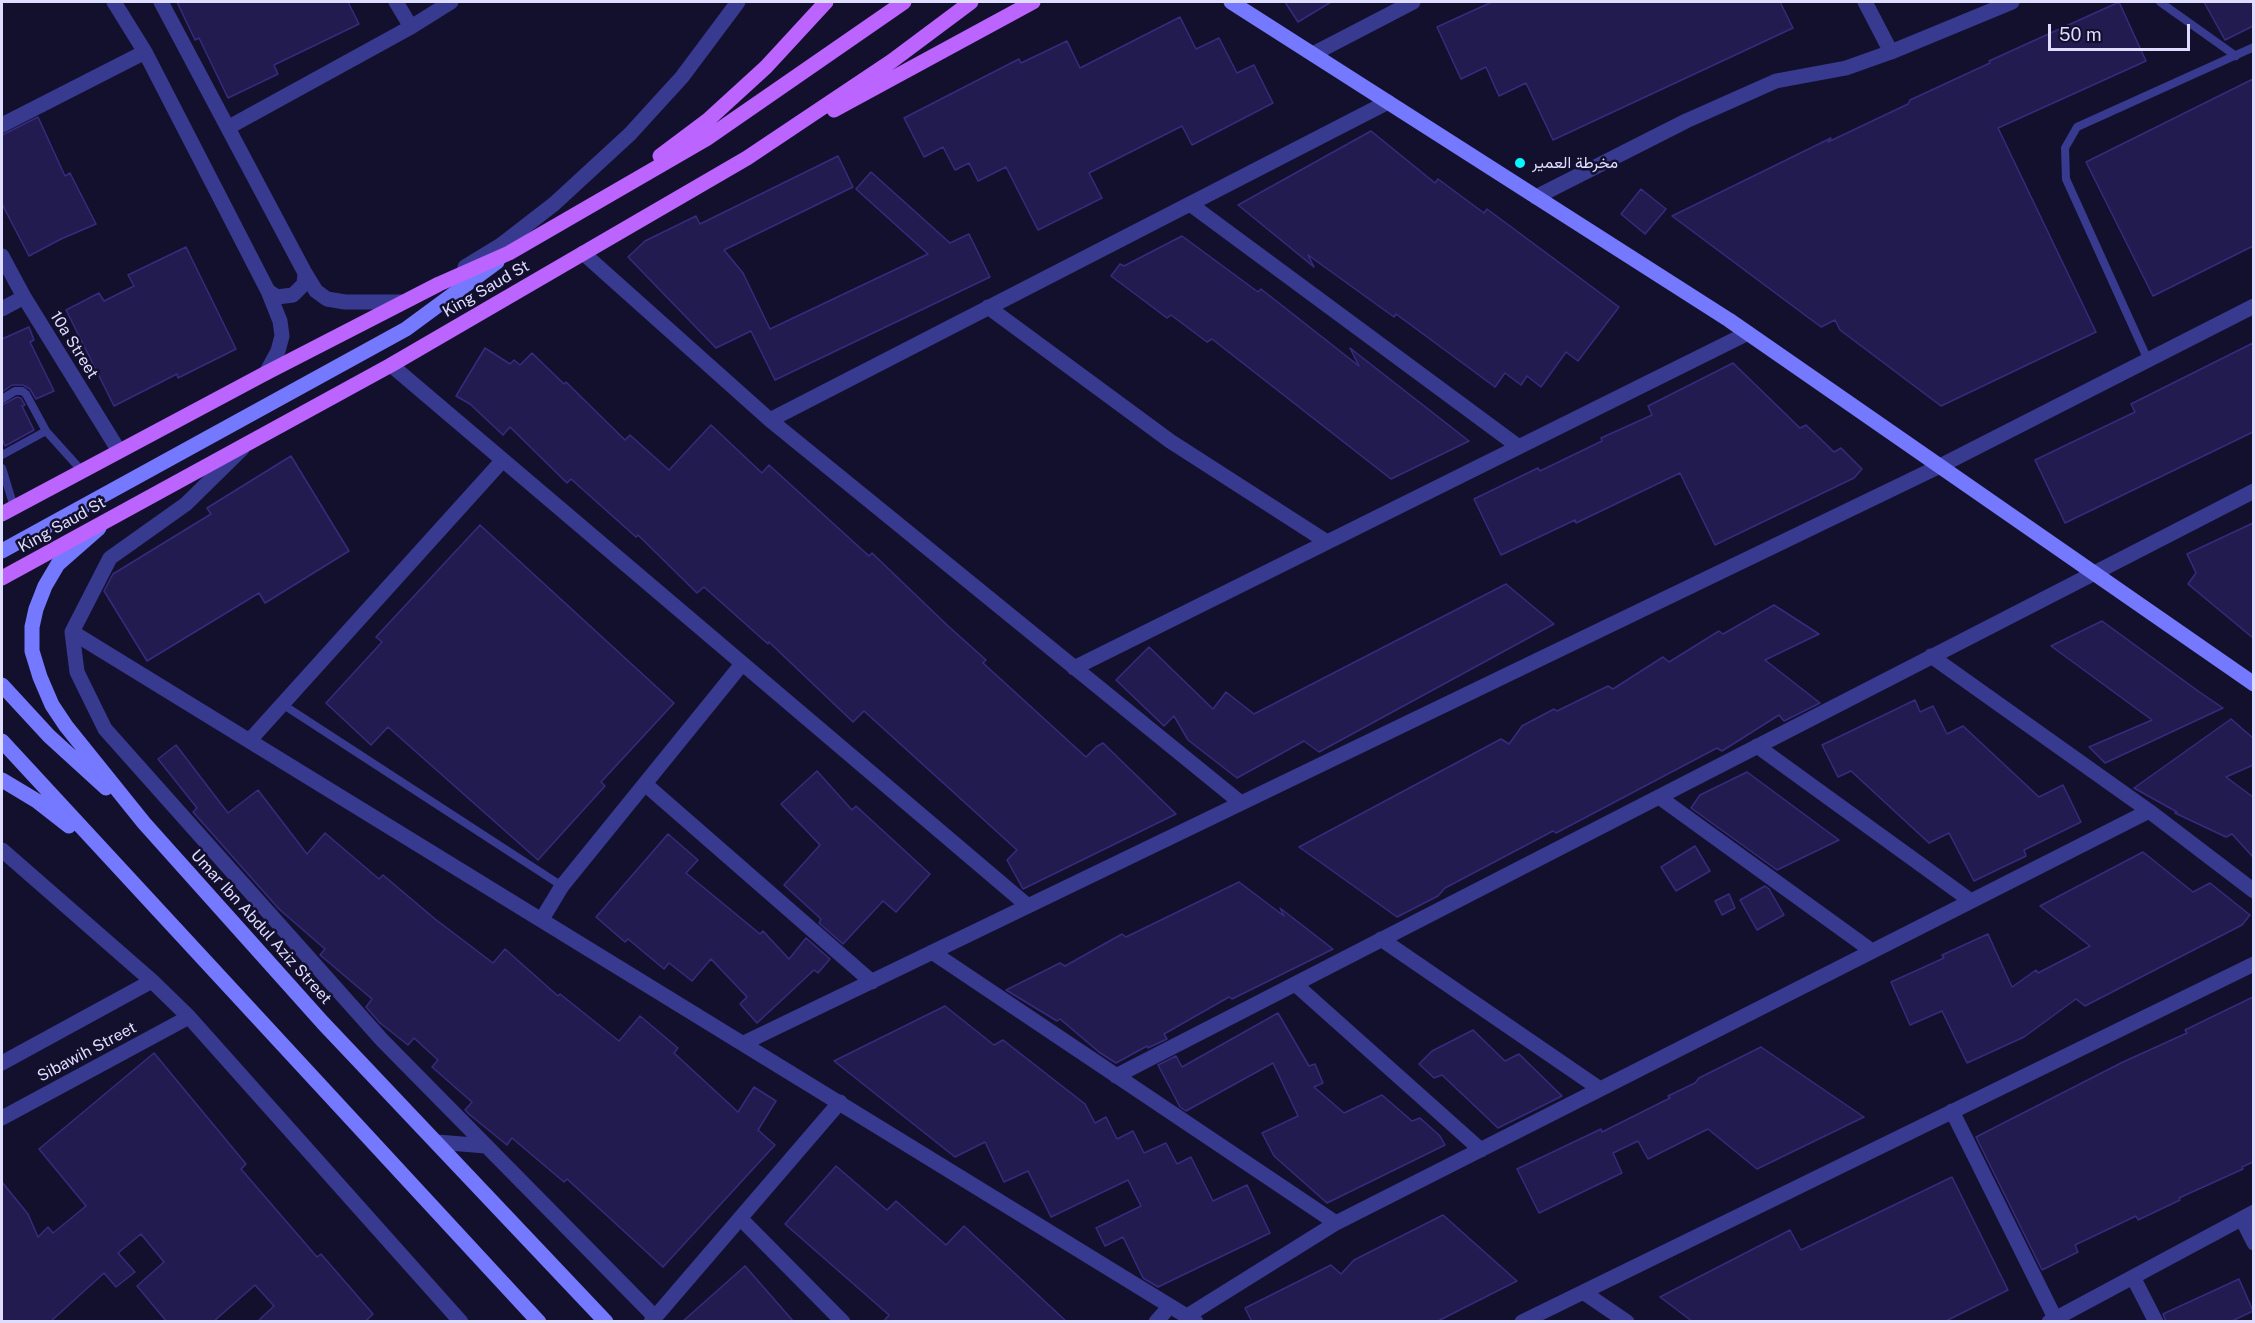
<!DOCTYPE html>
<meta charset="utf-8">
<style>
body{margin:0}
#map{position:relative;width:2255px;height:1323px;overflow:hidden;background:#13102e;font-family:"Public Sans",sans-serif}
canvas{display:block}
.frame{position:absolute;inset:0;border:3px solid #dfddff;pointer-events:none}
.scale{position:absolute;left:2048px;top:24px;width:142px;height:27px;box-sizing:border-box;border:3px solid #dfddff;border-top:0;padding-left:8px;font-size:18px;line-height:21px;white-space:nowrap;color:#dfddff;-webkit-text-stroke:4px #13102e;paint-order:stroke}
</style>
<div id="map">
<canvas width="2255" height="1323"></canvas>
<div class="frame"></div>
<div class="scale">50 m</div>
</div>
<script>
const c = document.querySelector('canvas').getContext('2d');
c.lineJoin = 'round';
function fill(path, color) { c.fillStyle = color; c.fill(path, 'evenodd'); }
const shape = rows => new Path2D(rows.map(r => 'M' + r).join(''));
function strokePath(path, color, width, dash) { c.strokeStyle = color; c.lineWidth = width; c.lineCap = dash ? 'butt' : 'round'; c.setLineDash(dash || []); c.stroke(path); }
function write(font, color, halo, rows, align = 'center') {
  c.font = font + ' "Public Sans",Vazirmatn,sans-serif'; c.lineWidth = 5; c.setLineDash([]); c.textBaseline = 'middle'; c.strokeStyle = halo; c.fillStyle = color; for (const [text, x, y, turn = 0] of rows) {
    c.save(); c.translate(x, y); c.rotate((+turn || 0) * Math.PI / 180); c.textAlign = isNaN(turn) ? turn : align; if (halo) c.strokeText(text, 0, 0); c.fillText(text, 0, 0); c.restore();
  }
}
const building = shape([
 [177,2,348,2,359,24,274,65,278,74,228,98,199,38,195,40,177,2],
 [1285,2,1331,2,1298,22,1285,2],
 [1492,2,1780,2,1793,28,1553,140,1526,83,1499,96,1486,67,1461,79,1437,27,1492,2],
 [2119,2,2146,61,1998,128,2096,332,1941,406,1840,330,1835,320,1821,327,1672,216,1831,138,1828,142,1908,104,1910,100,1990,63,1989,61,2119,2],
 [2204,2,2253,2,2253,26,2225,40,2204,2],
 [1180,17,1196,49,1219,38,1237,73,1254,65,1273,103,1192,145,1182,126,1089,173,1102,198,1038,230,1006,167,978,181,969,163,955,170,943,147,924,157,904,118,1019,59,1021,63,1067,41,1080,68,1180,17],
 [2253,79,2253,246,2153,296,2086,162,2253,79],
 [38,117,65,176,70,173,96,224,61,239,29,256,2,204,2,135,38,117],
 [1371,131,1435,183,1438,179,1484,213,1487,209,1619,307,1578,361,1566,352,1541,387,1527,376,1521,385,1505,373,1495,387,1396,314,1394,317,1308,255,1314,267,1238,205,1371,131],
 [838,156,853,187,724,250,743,273,770,329,928,254,856,189,871,172,950,243,969,234,990,277,775,380,751,331,716,348,628,257,645,241,696,216,700,224,838,156],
 [1641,189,1666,209,1645,234,1621,214,1641,189],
 [1182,236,1258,292,1261,289,1359,366,1350,348,1469,441,1391,479,1212,339,1207,342,1171,315,1167,318,1111,276,1120,264,1124,266,1182,236],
 [186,247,236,349,178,378,177,374,114,406,66,310,99,293,104,301,134,286,128,275,186,247],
 [29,327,34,340,30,342,54,391,36,399,30,389,23,385,12,385,2,392,2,339,29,327],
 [2253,343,2253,432,2065,523,2035,460,2135,412,2131,404,2253,343],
 [485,348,510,364,514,360,520,365,532,353,564,384,566,382,625,440,630,435,669,470,711,425,762,473,769,465,869,556,872,553,947,625,986,660,983,663,1086,757,1096,747,1103,743,1176,814,1023,889,1007,860,1017,850,864,711,853,722,769,642,768,644,704,587,697,593,638,535,636,537,571,479,567,483,510,427,503,435,470,404,456,396,485,348],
 [1733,363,1800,428,1806,425,1834,452,1841,448,1862,469,1854,478,1715,545,1680,473,1576,523,1575,520,1501,555,1474,499,1538,468,1540,471,1602,441,1601,438,1652,415,1648,406,1733,363],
 [17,397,21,398,25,405,22,406,34,430,5,446,2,438,2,405,17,397],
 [291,456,349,551,265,603,259,593,147,661,104,591,113,574,211,514,207,508,291,456],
 [2253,523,2253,638,2188,584,2196,573,2187,554,2253,523],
 [480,525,674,703,601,782,605,786,538,860,388,727,371,745,326,703,382,642,376,637,480,525],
 [1506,584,1554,624,1319,752,1304,741,1237,778,1188,740,1174,716,1164,726,1116,680,1149,647,1213,709,1226,692,1254,714,1506,584],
 [1774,605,1819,634,1765,660,1820,703,1784,721,1779,715,1722,751,1717,748,1556,833,1553,831,1445,888,1438,896,1397,917,1299,847,1501,739,1509,744,1522,726,1554,709,1557,711,1608,686,1613,689,1663,657,1669,662,1719,631,1723,634,1774,605],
 [2102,621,2198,691,2223,708,2105,763,2089,747,2152,720,2051,646,2102,621],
 [1915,700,1920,712,1933,706,1947,734,1963,726,2039,797,2063,785,2081,822,2024,850,2026,856,1974,881,1949,833,1929,843,1851,771,1838,777,1822,745,1915,700],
 [2231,719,2253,738,2253,765,2226,777,2253,797,2253,857,2232,834,2226,837,2175,813,2177,812,2134,788,2231,719],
 [176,745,228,813,258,790,307,854,325,833,379,879,383,875,435,919,493,963,505,949,558,996,560,994,619,1041,640,1016,678,1048,674,1053,738,1112,754,1087,776,1101,758,1130,775,1145,663,1267,567,1179,564,1182,512,1138,507,1145,470,1115,465,1110,472,1102,432,1067,438,1060,414,1038,408,1045,380,1023,366,1007,372,999,320,955,325,949,279,909,193,812,197,808,158,759,176,745],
 [817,771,852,810,856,806,930,874,896,912,883,901,843,944,819,923,821,919,784,885,820,845,781,804,817,771],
 [1747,772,1839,840,1777,870,1691,808,1700,795,1747,772],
 [668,834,698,860,686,873,760,934,763,931,789,959,806,938,830,959,818,973,814,970,757,1023,740,1004,747,997,711,959,692,981,669,963,664,969,628,939,625,942,596,917,668,834],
 [1695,846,1710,871,1676,891,1661,867,1695,846],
 [2143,852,2193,892,2210,883,2250,915,2242,925,2085,1006,2076,999,2024,1037,1967,1063,1942,1011,1910,1025,1891,982,1944,958,1942,955,1988,934,2012,987,2036,970,2038,973,2090,946,2040,906,2143,852],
 [1239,882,1284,916,1280,908,1333,949,1232,999,1229,997,1164,1034,1167,1039,1148,1048,1147,1046,1116,1063,1099,1052,1060,1019,1057,1021,1006,990,1060,963,1065,966,1122,934,1126,937,1239,882],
 [1765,886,1769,889,1784,915,1757,930,1740,900,1765,886],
 [1729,894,1735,908,1722,915,1715,901,1729,894],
 [2253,997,2253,1162,2242,1167,2243,1169,2179,1198,2180,1200,2138,1220,2136,1216,2075,1245,2078,1252,2042,1270,1976,1137,2123,1062,2187,1033,2185,1030,2253,997],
 [945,1006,994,1045,1003,1040,1085,1104,1095,1123,1106,1117,1117,1139,1133,1131,1144,1153,1166,1143,1177,1164,1191,1157,1213,1201,1247,1185,1270,1233,1158,1287,1143,1278,1123,1237,1105,1246,1096,1228,1141,1206,1128,1180,1051,1217,1028,1171,1004,1182,985,1142,955,1157,834,1061,945,1006],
 [1278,1013,1309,1066,1315,1064,1323,1083,1314,1087,1344,1113,1382,1095,1412,1121,1420,1118,1440,1136,1445,1145,1327,1203,1274,1156,1262,1133,1298,1116,1273,1063,1186,1111,1180,1107,1158,1065,1176,1056,1182,1067,1278,1013],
 [1473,1030,1505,1061,1519,1054,1562,1096,1498,1128,1442,1075,1434,1078,1419,1064,1432,1051,1473,1030],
 [1761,1047,1864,1117,1757,1169,1708,1129,1648,1159,1638,1141,1613,1153,1622,1173,1539,1213,1517,1169,1601,1129,1602,1132,1670,1098,1668,1096,1695,1083,1699,1078,1761,1047],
 [154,1053,246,1164,241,1169,317,1257,321,1254,373,1314,365,1322,257,1322,274,1306,255,1285,213,1322,167,1322,137,1286,164,1262,141,1234,118,1253,135,1272,116,1287,104,1273,50,1322,2,1322,2,1182,28,1214,38,1237,48,1227,53,1233,86,1206,39,1149,154,1053],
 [836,1166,887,1210,896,1201,946,1245,964,1226,1067,1322,883,1322,889,1315,785,1224,836,1166],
 [1952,1177,2008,1290,1944,1322,1693,1322,1660,1297,1790,1230,1801,1250,1952,1177],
 [1443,1215,1517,1281,1436,1322,1252,1322,1245,1308,1331,1265,1341,1274,1354,1260,1443,1215],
 [745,1266,794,1322,682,1322,745,1266],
 [2239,1279,2253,1311,2230,1322,2166,1322,2163,1314,2239,1279]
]);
fill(building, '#221b50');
strokePath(building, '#362b7e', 1.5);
strokePath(shape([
 [2160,2,2236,56],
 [2148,360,2066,179,2065,148,2077,127,2254,47],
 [2,399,15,391,22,391,26,394,46,431],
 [2,455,46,431,82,471],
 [2,468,14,507],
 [282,704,562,886]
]), '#383a90', 8);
strokePath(shape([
 [114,2,145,52,268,291,280,321,282,336,278,351,266,373],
 [161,2,305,273,316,291,327,299,345,302,403,302],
 [396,2,411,27],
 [1865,2,1891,52],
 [1313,54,1413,2],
 [2,125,145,52],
 [229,127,411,27,451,2],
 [1536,197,1686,121,1776,81,1846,68,1891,52,2012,2],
 [1190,204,1519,447],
 [583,253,770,420,1241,803],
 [2,256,24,297,119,451],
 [465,267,501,245,554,204,630,134,682,77,738,2],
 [268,291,277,297,293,295,304,284,305,273],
 [988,307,1170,441,1327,542],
 [2,309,24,297],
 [391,365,1028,906],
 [770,420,1388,102],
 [242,449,186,504,110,558,72,632,77,672,105,729,382,1040,655,1317],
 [72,632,1196,1322],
 [1931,656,2149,811,2254,891],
 [1074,668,1748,333],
 [250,740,502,461],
 [1757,746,1971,901],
 [645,784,872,982],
 [1659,797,1872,951],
 [2,850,152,981,189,1017,461,1322],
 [542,919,562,886,742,664],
 [1381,939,1600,1089],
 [932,952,1336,1223],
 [1295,984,1481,1150],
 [744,1043,1940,466,2254,306],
 [2,1063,152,981],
 [1116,1076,2254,491],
 [1952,1111,2055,1318],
 [2,1118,189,1017],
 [437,1142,486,1146],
 [740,1218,843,1322],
 [2242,1219,2254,1243],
 [2133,1277,2156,1322],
 [1583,1292,1627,1322],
 [1187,1316,1336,1223,2149,811],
 [651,1322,840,1102],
 [1156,1322,1170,1306],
 [1522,1322,2254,964],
 [2049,1322,2254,1212]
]), '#383a90', 15);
strokePath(shape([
 [1231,2,1729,320,2254,684],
 [99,528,58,564,45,586,36,609,32,627,32,651,40,677,52,705,66,726,144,823,323,1023,606,1322],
 [2,551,406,329,497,262],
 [2,685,49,736,106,788],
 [2,741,539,1322],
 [2,780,37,801,69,826]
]), '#7479ff', 15);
strokePath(shape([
 [834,110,1033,2],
 [660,156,708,120,766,67,826,2],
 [2,514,266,373,439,284,509,253,706,139,904,2],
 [2,578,391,365,747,158,892,61,971,2]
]), '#bb64ff', 15);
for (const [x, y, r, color] of [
 [1520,163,6,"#09f6ff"]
]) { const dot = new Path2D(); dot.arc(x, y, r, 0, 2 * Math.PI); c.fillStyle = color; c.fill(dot); strokePath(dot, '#13102e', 2); }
write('16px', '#dfddff', '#13102e', [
 ["مخرطة العمير",1532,163]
], 'left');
write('16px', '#dfddff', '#13102e', [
 ["King Saud St",486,289,-30],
 ["10a Street",74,345,58],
 ["King Saud St",62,525,-29],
 ["Umar Ibn Abdul Aziz Street",261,927,48],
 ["Sibawih Street",87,1052,-28]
]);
</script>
